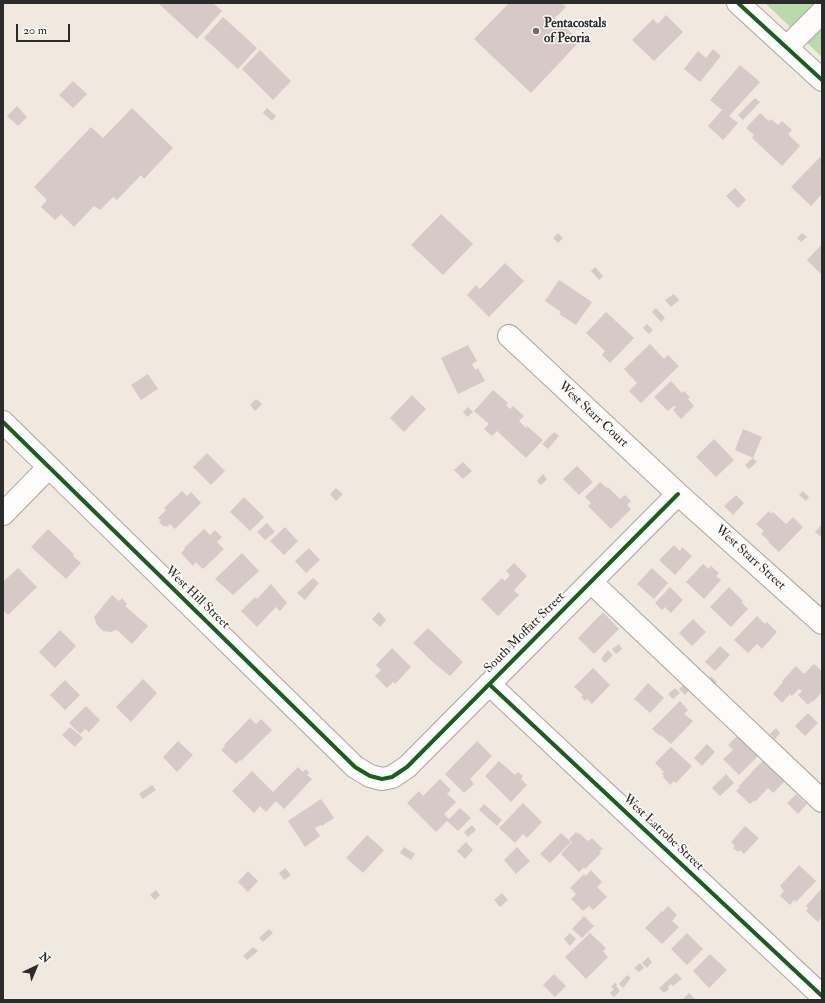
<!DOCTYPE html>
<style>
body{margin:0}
#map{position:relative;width:825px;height:1003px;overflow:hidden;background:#f1e9df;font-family:"IM FELL Double Pica",serif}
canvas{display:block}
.frame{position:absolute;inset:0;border:4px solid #2b2b2b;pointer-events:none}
.north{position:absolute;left:16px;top:947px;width:40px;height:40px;-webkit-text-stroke:3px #fdfcf7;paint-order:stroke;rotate:44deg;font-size:11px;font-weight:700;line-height:16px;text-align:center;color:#2b2b2b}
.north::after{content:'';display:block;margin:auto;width:14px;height:18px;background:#2b2b2b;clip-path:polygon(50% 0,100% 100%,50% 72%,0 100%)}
.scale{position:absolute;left:16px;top:24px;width:54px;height:18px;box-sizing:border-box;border:2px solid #2b2b2b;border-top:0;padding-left:5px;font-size:12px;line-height:14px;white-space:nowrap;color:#2b2b2b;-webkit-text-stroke:3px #fdfcf7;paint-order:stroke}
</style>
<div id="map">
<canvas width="825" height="1003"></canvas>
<div class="frame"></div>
<div class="north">N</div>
<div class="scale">20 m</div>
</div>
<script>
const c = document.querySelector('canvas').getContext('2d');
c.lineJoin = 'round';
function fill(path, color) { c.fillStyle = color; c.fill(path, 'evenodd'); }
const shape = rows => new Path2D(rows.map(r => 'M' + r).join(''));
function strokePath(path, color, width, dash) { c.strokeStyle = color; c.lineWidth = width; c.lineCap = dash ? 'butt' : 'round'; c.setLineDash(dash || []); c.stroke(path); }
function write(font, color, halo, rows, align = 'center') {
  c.font = font + ' "IM FELL Double Pica",serif'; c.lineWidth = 3; c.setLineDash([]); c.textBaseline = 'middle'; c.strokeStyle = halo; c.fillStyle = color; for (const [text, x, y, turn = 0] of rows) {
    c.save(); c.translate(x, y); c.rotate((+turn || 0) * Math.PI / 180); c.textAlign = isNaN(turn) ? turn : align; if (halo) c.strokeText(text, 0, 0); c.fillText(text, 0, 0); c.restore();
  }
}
fill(shape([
 [765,3,822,3,822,57]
]), '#badaae');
fill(shape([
 [158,3,213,3,222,11,197,39],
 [509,3,562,3,566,7,555,18,580,41,531,93,474,39],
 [666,15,683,32,654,61,632,40,653,19,658,24],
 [223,17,257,48,238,69,204,38],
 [713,49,721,56,700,82,684,69,698,51,706,58],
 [260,50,291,81,273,100,242,69],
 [740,65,760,82,729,116,738,123,723,140,708,126,722,110,710,100],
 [73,81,87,94,73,108,59,95],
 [755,98,760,102,743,120,738,115],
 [17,106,27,117,18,126,7,116],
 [132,108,173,148,144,179,141,175,117,200,113,197,100,210,94,206,74,227,61,214,55,220,41,207,47,200,34,187,91,127,103,138],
 [267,108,276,116,272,121,263,113],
 [760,113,769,121,771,119,778,125,782,121,792,130,788,134,800,146,782,166,752,138,754,135,746,128],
 [820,157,822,158,822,194,811,206,791,187],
 [735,188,746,200,738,208,726,196],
 [441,214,473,244,443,275,411,245],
 [558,233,563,238,558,243,553,238],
 [802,233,807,237,801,242,797,238],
 [822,244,822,275,807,260],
 [505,263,524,281,489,317,467,295,476,285,480,289],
 [595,267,603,276,599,280,591,271],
 [559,280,592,302,576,325,559,314,561,312,545,301],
 [674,294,679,300,671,307,665,300],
 [656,308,665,318,661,322,652,312],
 [606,312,634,338,610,363,602,355,605,351,586,333],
 [647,324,653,330,649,334,643,328],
 [650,344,664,359,668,355,679,366,641,403,629,391,637,383,624,369],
 [468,345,477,361,472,364,475,370,478,368,485,381,458,394,441,358],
 [148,374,158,389,141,400,131,385],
 [671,381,682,393,684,391,690,397,688,399,694,406,681,419,673,410,676,407,674,406,668,411,654,397],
 [493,390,508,403,506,405,510,409,513,406,524,416,519,421,526,428,527,426,543,440,526,458,497,431,492,436,484,429,489,424,474,411],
 [412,395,426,409,404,432,390,418],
 [256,399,262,404,255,411,250,405],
 [468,407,473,412,467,417,463,412],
 [743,429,762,437,753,458,735,450],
 [554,432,559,436,548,449,542,444],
 [714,439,734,460,716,477,696,457],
 [207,453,225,471,211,485,193,467],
 [753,458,757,462,749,469,745,465],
 [463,462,472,471,463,479,454,470],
 [577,466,593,482,579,495,563,479],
 [543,474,547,479,541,485,537,481],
 [600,482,607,488,608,487,620,499,625,495,631,501,627,505,631,509,611,529,588,506,591,503,585,497],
 [336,488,343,494,336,501,330,494],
 [182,491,187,496,191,492,201,503,175,529,170,524,167,527,165,525,164,527,159,522,161,520,158,518,166,510,164,508],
 [803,491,809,497,806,501,799,495],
 [736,495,744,503,733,515,724,506],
 [244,497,264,517,250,531,230,512],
 [769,511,771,514,773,512,786,524,793,517,803,527,779,552,768,542,769,541,761,534,764,531,756,524],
 [267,523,275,532,265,540,257,532],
 [822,524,822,538,815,532],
 [285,527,298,541,284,555,270,541],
 [48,529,74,554,73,556,81,563,66,579,31,547],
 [204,529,210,535,215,530,222,537,217,542,224,549,203,569,196,562,193,566,181,553,185,549,184,548],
 [674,545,680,551,682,547,692,556,675,575,659,560],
 [309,548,320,560,306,573,295,561],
 [242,553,259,571,233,595,215,579],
 [514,563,527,576,514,590,519,595,498,616,481,599,502,578,505,581,510,575,506,571],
 [703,564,709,569,711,566,719,573,716,576,721,580,704,599,686,582],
 [18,568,37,587,8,615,3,610,3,582],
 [652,568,668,583,654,599,637,584],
 [313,578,319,583,305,600,297,593],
 [271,584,287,603,280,611,276,607,257,627,241,611,255,597,257,599],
 [670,587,683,600,671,613,665,607,662,610,655,603],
 [729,587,743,601,742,603,748,609,731,627,710,607],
 [112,595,119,601,122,598,127,604,125,606,148,626,132,644,117,630,110,632,103,631,97,625,94,617],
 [379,612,386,620,380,627,372,619],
 [603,612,619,629,594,654,578,638],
 [757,616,765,624,767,622,777,632,762,649,757,644,748,653,734,640],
 [693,619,706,632,692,646,679,633],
 [428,628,463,662,450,676,435,664,413,643],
 [60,630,76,646,55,668,39,652],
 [619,644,622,649,616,654,612,649],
 [720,646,730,655,715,671,705,662],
 [392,648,411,667,395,684,393,682,387,688,375,676,381,670,376,665],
 [608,650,613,655,605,663,601,659],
 [814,664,822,671,822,692,813,702,812,701,808,705,798,695,802,691,799,689,792,696,790,694,782,703,773,694,783,682,782,681,796,666,804,674],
 [593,668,610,685,592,704,587,699,585,701,581,697,583,695,574,687],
 [711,676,717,682,712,687,706,682],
 [143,679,157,693,131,722,116,707],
 [65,680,80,695,65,710,50,695],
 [648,683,664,698,650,713,634,699],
 [684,684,690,689,685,695,679,689],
 [675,688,680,693,673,699,668,694],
 [680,701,688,710,684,714,693,721,671,744,661,735,660,736,652,729],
 [86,706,100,720,89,732,85,729,80,734,69,723],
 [808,713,818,723,805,736,795,726],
 [250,718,256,724,261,719,272,730,241,761,240,760,236,764,221,750,225,746,224,745],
 [70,727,83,738,75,747,62,735],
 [776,728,780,733,775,739,770,734],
 [738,735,759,755,739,775,723,759,733,750,728,745],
 [178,741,193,755,177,772,163,757],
 [477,741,492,756,470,779,474,784,464,793,445,774],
 [707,744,715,752,702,766,694,758],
 [671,747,692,766,676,783,674,781,670,785,663,777,664,776,662,774,664,772,655,763],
 [764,759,786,780,773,793,768,788,755,802,754,800,750,804,736,791,740,787,739,786],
 [499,761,515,775,518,772,523,776,521,779,527,785,511,802,485,776],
 [298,767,303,772,306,769,309,773,307,775,312,779,284,809,276,801,266,812,260,806,254,813,232,791,252,771,273,792],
 [726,774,734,783,720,796,712,788],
 [440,779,451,790,447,794,456,802,444,814,449,819,460,808,471,818,458,831,447,821,436,832,407,803,419,791,423,796],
 [152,785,156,790,143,799,139,794],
 [796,794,807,804,798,814,787,803],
 [321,799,334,818,322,826,321,825,315,828,320,836,305,847,288,821],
 [523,803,542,822,527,838,523,834,515,843,499,828],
 [484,804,502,820,497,826,479,810],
 [472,825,476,830,468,837,464,832],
 [745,826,759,838,744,854,740,850,738,852,733,848,735,846,731,842],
 [576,832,578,834,579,833,588,841,592,838,603,849,599,852,601,853,585,869,584,867,579,872,561,854,572,842,569,839],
 [561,833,571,842,550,863,540,854],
 [367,835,384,850,363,873,346,858],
 [466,842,473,850,465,859,457,851],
 [404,847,415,854,411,860,400,853],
 [517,847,530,861,516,874,504,860],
 [799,865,816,881,796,902,794,900,790,905,780,896,784,891,780,886],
 [285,868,291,875,284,880,279,873],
 [591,870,602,882,597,887,607,897,593,910,589,906,583,911,571,899,576,894,570,888,584,874,586,876],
 [248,871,258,881,248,892,238,882],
 [822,888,822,917,818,922,806,911,808,908,806,906],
 [156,890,160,895,155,900,150,895],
 [502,893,508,900,500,907,494,900],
 [668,906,677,915,672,921,679,927,662,944,645,928,662,911,663,912],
 [584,916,594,926,582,938,572,929],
 [269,929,273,933,263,942,259,938],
 [570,933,576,939,570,946,564,939],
 [590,933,606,948,603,951,608,957,586,979,565,957],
 [687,933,703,949,687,965,671,949],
 [253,947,258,951,247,960,243,956],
 [710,954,727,970,709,988,693,971],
 [648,957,652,962,647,968,642,963],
 [640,963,644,968,639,972,634,968],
 [676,973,682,979,673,986,671,984,668,987,669,989,664,993,659,988],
 [554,974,566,986,555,997,543,985],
 [627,975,631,978,623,988,619,984],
 [615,983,617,984,616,986,620,991,614,997,610,993,614,989,611,987],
 [689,993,696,1000,682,1000]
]), '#d6c9c8');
const minor = shape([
 [738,3,822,80],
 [787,47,822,12],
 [509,336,678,494,822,623],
 [3,422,355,767,370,776,382,779,392,777,407,767,678,494],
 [3,514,49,467],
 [591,582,822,801],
 [489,684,822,996]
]);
strokePath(minor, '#aaa5a0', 24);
strokePath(minor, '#fdfcfa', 22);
strokePath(shape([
 [738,3,822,80],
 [3,422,355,767,370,776,382,779,392,777,407,767,678,494],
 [489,684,822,996]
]), '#1b5e20', 4);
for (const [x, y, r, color] of [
 [536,31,4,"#706e6a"]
]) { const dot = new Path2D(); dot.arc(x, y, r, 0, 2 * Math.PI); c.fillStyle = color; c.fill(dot); strokePath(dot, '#fdfcf7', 1.5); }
write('bold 13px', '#2b2b2b', '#fdfcf7', [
 ["Pentacostals",544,24],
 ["of Peoria",544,39]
], 'left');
write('13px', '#2b2b2b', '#fdfcf7', [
 ["West Starr Court",593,415,43],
 ["West Starr Street",750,558,42],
 ["West Hill Street",197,598,44],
 ["South Moffatt Street",525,633,-45],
 ["West Latrobe Street",663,833,43]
]);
</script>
